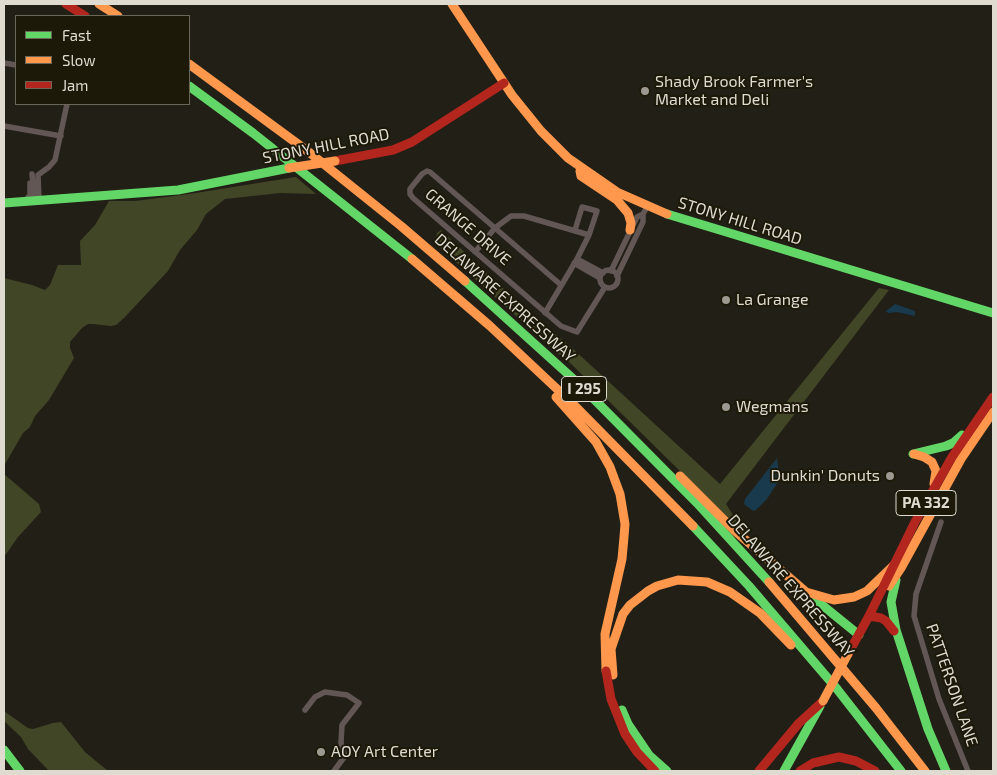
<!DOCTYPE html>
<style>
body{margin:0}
#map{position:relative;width:997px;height:775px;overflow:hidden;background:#221f16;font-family:"Exo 2",sans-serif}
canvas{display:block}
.frame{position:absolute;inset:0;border:5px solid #dfdbd1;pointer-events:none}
.legend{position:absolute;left:15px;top:15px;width:175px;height:90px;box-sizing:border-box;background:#1d1908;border:1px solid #6b6758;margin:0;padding:6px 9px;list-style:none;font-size:15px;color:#dfdbd1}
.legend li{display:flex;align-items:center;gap:10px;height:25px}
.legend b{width:25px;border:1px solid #6b6758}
</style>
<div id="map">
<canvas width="997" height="775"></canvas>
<div class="frame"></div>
<ul class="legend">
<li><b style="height:6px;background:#63d668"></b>Fast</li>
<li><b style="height:6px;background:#ff974d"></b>Slow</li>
<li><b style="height:6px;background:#b3261e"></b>Jam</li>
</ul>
</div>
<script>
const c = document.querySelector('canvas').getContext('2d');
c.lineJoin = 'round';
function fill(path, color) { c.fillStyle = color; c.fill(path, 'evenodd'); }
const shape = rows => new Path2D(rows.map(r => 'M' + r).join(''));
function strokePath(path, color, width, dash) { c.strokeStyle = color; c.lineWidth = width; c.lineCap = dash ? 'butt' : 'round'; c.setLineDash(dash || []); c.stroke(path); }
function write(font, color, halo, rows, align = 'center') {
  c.font = font + ' "Exo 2",sans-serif'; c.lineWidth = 4; c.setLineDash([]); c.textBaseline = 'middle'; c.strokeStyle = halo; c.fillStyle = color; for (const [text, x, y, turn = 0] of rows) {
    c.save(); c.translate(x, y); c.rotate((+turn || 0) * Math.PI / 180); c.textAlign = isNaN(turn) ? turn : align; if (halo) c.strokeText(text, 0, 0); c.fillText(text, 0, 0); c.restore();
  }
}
fill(shape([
 [296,177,316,194,280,193,225,199,206,214,197,230,180,250,168,271,124,318,116,325,111,326,93,324,88,324,82,328,70,342,70,348,74,358,49,400,35,416,30,427,23,433,4,466,4,278,32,285,45,290,50,285,58,265,81,265,80,241,95,225,109,201,135,201,189,194],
 [441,230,523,307,571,347,720,484,879,288,889,290,726,504,746,536,564,357,557,353,435,243,437,233],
 [4,474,39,504,41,512,18,537,4,557],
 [4,711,28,728,33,729,53,723,61,722,85,752,108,771,49,771,28,749,21,737,4,721]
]), '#414626');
fill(shape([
 [895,304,915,311,915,316,897,312,888,313,886,311],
 [777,458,779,473,778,482,767,499,756,510,753,511,744,504,745,499]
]), '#193a4d');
strokePath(shape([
 [4,63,16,65],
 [4,126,61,136],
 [32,174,35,201],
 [39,200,38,175,49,167,55,160,67,104],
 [25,201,30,195,30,183],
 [475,252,495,228,511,216,524,216,589,235],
 [577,259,603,273],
 [574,263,600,278],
 '600 279a9 9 0 1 1 18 0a9 9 0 1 1-18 0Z',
 [611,271,637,217,643,214],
 [617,276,643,222,643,214,647,207],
 [561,285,430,172,427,171,422,174,410,189,410,194,413,198,561,326,577,332,605,287],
 [545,313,577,259,589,235,597,211,582,207,575,230],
 [941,522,916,594,914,616,939,699,968,771],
 [305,710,315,697,325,692,347,695,359,703,342,725,341,743,345,756,334,771]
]), '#635756', 5.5);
strokePath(shape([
 [189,86,253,133,412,259],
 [4,203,178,190,289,168],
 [667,214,993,313],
 [465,281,580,385,697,503,769,582],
 [913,454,946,446,953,443,962,435],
 [693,526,749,586,837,689,901,771],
 [896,580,891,602,896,630,928,729,946,771],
 [811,596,859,635],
 [622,710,628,724,649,755,667,771],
 [4,750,20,771],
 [784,771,820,706]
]), '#63d668', 9);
strokePath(shape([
 [99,4,118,16],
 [452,4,512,95,541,131,568,158,617,192,667,214],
 [189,64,310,153,401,226,465,281],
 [580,171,581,176,617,200,628,213,631,223,630,230],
 [412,259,490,326,574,405,693,526],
 [556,397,596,442,610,467,620,494,625,524,624,537,622,559,605,634,606,671],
 [914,454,924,457,932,462,936,471,934,484],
 [680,476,734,530,806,592,834,600,854,597,867,591,893,566],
 [769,582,876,708,925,771],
 [889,586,901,568,961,459,993,412],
 [613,675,611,649,623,614,630,605,648,591,657,586,678,580,707,582,730,592,760,613,791,645]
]), '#ff974d', 9);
strokePath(shape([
 [66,4,85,16],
 [335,161,393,150,412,142,504,83],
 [869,616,881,618,886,621,894,631],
 [848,654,869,616,915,522,952,457,993,397],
 [606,671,611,699,625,734,637,752,655,771],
 [759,771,799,723,823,701],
 [800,771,813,763,839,757,856,761,875,771]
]), '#b3261e', 9);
strokePath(shape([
 [289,168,335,161],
 [823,701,848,654]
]), '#ff974d', 9);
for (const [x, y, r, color] of [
 [645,91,5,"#9d9990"],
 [726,300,5,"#9d9990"],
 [726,407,5,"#9d9990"],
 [890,476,5,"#9d9990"],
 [321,752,5,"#9d9990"]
]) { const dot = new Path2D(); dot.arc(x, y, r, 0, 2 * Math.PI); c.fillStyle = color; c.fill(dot); strokePath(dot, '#1d1908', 2); }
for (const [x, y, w] of [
 [584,389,45],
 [926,503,60]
]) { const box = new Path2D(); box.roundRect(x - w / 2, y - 12.5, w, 25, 4); c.fillStyle = '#1d1908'; c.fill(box); strokePath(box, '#dfdbd1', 1); }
write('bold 15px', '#dfdbd1', null, [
 ["I 295",584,389],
 ["PA 332",926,503]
]);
write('16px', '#dfdbd1', '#1d1908', [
 ["Shady Brook Farmer's",655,82],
 ["Market and Deli",655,100],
 ["La Grange",736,300],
 ["Wegmans",736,407],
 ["Dunkin' Donuts",880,476,"right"],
 ["AOY Art Center",331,752]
], 'left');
write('16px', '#dfdbd1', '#1d1908', [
 ["STONY HILL ROAD",326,146,-11],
 ["STONY HILL ROAD",740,221,17],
 ["GRANGE DRIVE",468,227,41],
 ["DELAWARE EXPRESSWAY",505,298,42],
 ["DELAWARE EXPRESSWAY",791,586,49],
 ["PATTERSON LANE",952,685,71]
]);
</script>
